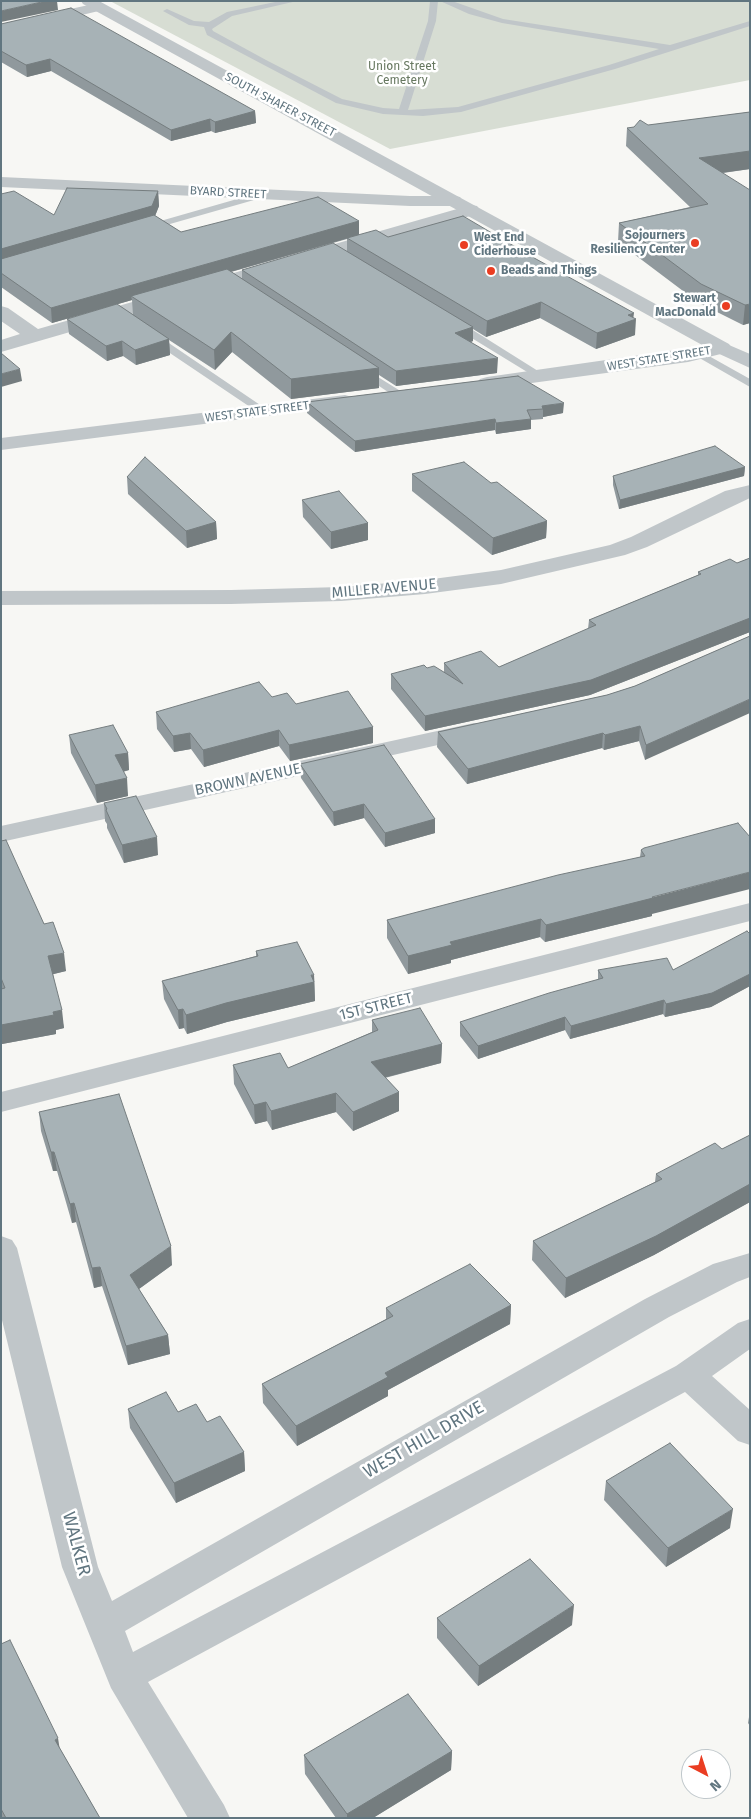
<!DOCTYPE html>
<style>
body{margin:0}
#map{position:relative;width:751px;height:1819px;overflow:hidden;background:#f7f7f4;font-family:"Fira Sans",sans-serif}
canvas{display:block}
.frame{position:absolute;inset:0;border:2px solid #617680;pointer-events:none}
.north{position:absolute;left:681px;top:1749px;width:50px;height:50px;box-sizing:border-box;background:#fff;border:1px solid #c0c8cc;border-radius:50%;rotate:140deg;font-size:14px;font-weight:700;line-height:20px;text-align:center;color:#617680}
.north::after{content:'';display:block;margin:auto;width:18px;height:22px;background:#ea3d22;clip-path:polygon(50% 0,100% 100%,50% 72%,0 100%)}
</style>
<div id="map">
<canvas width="751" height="1819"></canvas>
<div class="frame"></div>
<div class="north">N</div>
</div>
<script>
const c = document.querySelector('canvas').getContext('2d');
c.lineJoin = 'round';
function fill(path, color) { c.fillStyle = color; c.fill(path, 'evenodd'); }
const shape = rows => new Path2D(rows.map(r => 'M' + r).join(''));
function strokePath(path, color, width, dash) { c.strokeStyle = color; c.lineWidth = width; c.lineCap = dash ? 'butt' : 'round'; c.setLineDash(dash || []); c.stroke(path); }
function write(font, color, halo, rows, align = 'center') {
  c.font = font + ' "Fira Sans",sans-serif'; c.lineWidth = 5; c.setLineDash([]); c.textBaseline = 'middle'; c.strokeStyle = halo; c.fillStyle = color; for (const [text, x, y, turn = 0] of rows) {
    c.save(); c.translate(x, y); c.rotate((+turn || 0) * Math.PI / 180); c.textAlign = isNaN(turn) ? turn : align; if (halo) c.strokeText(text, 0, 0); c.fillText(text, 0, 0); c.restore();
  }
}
fill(shape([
 [110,1,750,1,750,80,390,149]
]), '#d7ddd3');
fill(shape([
 [280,1,297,1,232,16,212,29,213,31,266,60,342,99,383,108,399,109,428,21,430,1,438,1,436,21,408,110,458,107,609,65,659,49,502,23,469,14,440,1,452,1,503,19,670,45,750,21,750,26,615,69,461,112,423,116,383,114,336,103,207,35,204,27,189,25,163,11,167,9,194,21,209,22,227,12,280,1],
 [265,191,268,192,268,196,149,230,146,231,141,228,143,226,265,191],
 [456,321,460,322,546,376,545,378,537,378,452,326,451,324,452,322,456,321],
 [153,334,157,335,269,411,267,413,259,413,149,339,148,337,149,335,153,334],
 [700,351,750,379,750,387,696,356,695,354,696,352,700,351],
 [362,367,402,392,404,394,402,396,394,396,358,372,357,370,358,368,362,367]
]), '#c0c6c9');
fill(shape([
 [98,3,103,4,105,7,103,10,1,34,1,24,98,3],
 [1,177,410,196,454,196,460,197,463,201,460,205,454,206,410,206,1,187,1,177],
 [471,205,477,206,480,210,477,214,1,352,1,340,20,334,1,321,1,306,8,308,38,329,471,205],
 [722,342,750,354,750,368,715,352,712,348,715,344,722,342],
 [750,485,750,498,647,547,625,555,501,584,425,594,341,601,231,604,1,605,1,591,231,590,341,587,425,580,501,570,610,545,631,537,725,491,750,485],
 [474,723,483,725,486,730,483,735,1,842,1,826,474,723],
 [750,903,750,921,1,1112,1,1092,750,903],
 [1,1236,12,1240,17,1248,98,1567,112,1601,645,1299,713,1264,750,1253,750,1277,737,1282,669,1317,125,1631,133,1652,676,1366,738,1323,750,1319,750,1349,712,1376,750,1410,750,1445,738,1441,685,1392,148,1682,224,1805,230,1818,188,1818,111,1688,62,1567,1,1316,1,1236]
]), '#c0c6c9');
fill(shape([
 [81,1,99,1,729,344,732,348,729,352,688,362,487,389,480,387,477,383,480,379,487,377,704,346,83,4,81,1],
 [345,395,352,397,355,401,352,405,1,450,1,438,345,395]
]), '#c0c6c9');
fill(shape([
 [1,24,255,111,256,123,215,133,211,131,171,141,51,71,27,77,1,62],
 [750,112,750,169,723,173,750,323,743,325,699,303,618,242,619,223,690,207,626,146,627,128],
 [158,191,159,206,155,216,181,232,359,221,359,235,388,237,633,318,635,335,596,349,540,318,486,337,473,329,473,341,471,342,497,373,396,386,379,375,379,388,291,399,232,352,215,370,169,340,170,355,136,365,123,356,107,361,69,334,67,319,133,315,132,300,52,323,1,287,1,194,54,215],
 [347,239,347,251,242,270,242,279,231,272],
 [518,376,563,413,543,417,543,419,531,420,531,429,496,434,495,430,355,452,307,413,307,402],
 [745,467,744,476,619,509,613,485,613,476],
 [412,474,491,483,547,521,546,538,492,555,412,491],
 [127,477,216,522,217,539,187,548,128,494],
 [302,500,368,523,368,540,331,549,303,517],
 [750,558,750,632,590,695,425,731,391,689,391,674,427,668,444,672,444,663,499,667,588,629,589,620,698,575,698,572,737,563],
 [750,636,645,760,639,741,604,750,602,748,467,784,437,747,438,732,607,695,635,686],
 [272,697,373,727,373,743,290,761,279,746,204,767,191,749,174,752,157,729,156,712],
 [69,735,128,753,129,770,123,772,128,796,97,803,71,753],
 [300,764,435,819,435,833,385,847,364,818,334,826,301,778],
 [104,803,158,855,124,863,107,828,107,824,105,821],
 [1,841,44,924,66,971,53,974,64,1028,56,1030,56,1034,2,1044,1,1041],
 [644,848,652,916,545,942,540,937,451,960,451,963,408,974,387,938,387,920,640,857,641,850],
 [750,934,750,986,711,1007,665,1017,663,1014,570,1039,565,1030,478,1059,460,1036,460,1022,598,980,598,970,673,970],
 [256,951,314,975,315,1001,227,1022,187,1034,184,1028,179,1029,164,999,162,981,256,956],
 [372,1020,442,1044,441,1063,385,1078,399,1092,399,1111,353,1131,336,1112,272,1130,267,1121,255,1124,234,1084,233,1065,288,1068,372,1032],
 [39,1112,172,1265,139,1289,168,1335,170,1354,128,1365,102,1286,94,1288,76,1222,72,1223,57,1171,53,1171,41,1131],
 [750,1135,750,1202,654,1255,565,1298,532,1260,533,1241,655,1182,656,1174,722,1149],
 [511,1305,510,1324,388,1390,388,1396,297,1446,263,1403,262,1384,386,1319,386,1308],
 [128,1409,178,1412,207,1422,244,1452,245,1471,176,1503,130,1428],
 [606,1481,730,1528,666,1567,604,1500],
 [437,1618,572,1625,478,1686,437,1638],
 [1,1644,59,1747,100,1818,1,1818],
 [750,1711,750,1726,748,1723],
 [452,1751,451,1770,373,1818,336,1818,305,1774,304,1755]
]), '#90999d');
fill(shape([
 [46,1,57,1,58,10,1,22,1,11],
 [50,59,51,71,27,77,26,65],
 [255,111,256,123,215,133,215,122],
 [210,119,211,131,171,141,171,130],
 [750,151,750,169,698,176,699,158],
 [158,191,159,206,153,221,1,264,1,249],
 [359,221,359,235,136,299,131,296,132,300,52,323,51,308],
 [541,302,540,318,486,337,487,321],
 [750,304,750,323,743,325,745,305],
 [634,313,633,320,636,319,635,335,596,349,597,333,628,315],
 [473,327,473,341,455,348,455,333],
 [231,332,232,352,215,370,214,350],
 [169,339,170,355,136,365,135,350],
 [122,341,123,356,107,361,106,346],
 [498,358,497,373,396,386,396,371],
 [379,368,379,388,291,399,291,379],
 [20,369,22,381,1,387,1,374],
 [564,403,563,413,543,417,543,409,542,406],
 [495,419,495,430,355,452,355,441],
 [531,419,531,429,496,434,496,423],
 [745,467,744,476,619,509,620,500],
 [547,521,546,538,492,555,493,538],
 [216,522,217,539,187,548,186,531],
 [368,523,368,540,331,549,331,532],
 [750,618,750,632,590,695,425,731,425,716],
 [750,699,750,713,645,760,646,745],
 [640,726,639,741,604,750,605,735],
 [373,727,373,743,290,761,289,745],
 [279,730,279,746,204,767,203,750],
 [190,733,191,749,174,752,173,736],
 [603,733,602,748,467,784,468,769],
 [128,753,129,770,117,773,115,755],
 [127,778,128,796,97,803,95,785],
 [364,804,364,818,334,826,333,812],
 [435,819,435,833,385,847,385,833],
 [157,837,158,855,124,863,122,845],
 [750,872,750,889,652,914,652,916,545,942,546,925],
 [541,919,540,937,451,960,451,963,408,974,408,956,450,942],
 [64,953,66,971,50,975,48,956],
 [750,974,750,986,711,1007,665,1017,666,1004],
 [314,975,315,1001,227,1022,187,1034,186,1015],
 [664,1000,663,1014,570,1039,571,1026],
 [183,1009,184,1028,179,1029,178,1010],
 [62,1010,64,1028,56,1030,56,1034,2,1044,1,1025],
 [565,1017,565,1030,478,1059,478,1046],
 [442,1044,441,1063,371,1081,371,1062],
 [399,1092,399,1111,353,1131,353,1112],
 [336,1093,336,1112,272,1130,271,1111],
 [266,1102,267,1121,255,1124,254,1105],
 [51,1152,54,1152,57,1171,53,1171],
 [750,1184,750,1202,654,1255,565,1298,566,1278],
 [74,1203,76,1222,72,1223,70,1204],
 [171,1246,172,1265,132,1294,130,1275],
 [100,1267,102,1286,94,1288,92,1268],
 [511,1305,510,1324,388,1390,388,1396,297,1446,296,1426,385,1373],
 [168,1335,170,1354,128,1365,126,1346],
 [244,1452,245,1471,176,1503,174,1483],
 [733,1509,730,1528,666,1567,668,1548],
 [574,1605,572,1625,478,1686,479,1666],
 [58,1738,61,1757,55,1740],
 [452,1751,451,1770,373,1818,347,1818,347,1814]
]), '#757d7f');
const building = shape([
 [1,1,46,1,1,11,1,1],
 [71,8,255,111,215,122,210,119,171,130,50,59,26,65,1,51,1,24,71,8],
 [750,112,750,151,699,158,750,190,750,304,745,305,701,284,619,223,708,204,627,128,634,127,640,120,648,125,750,112],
 [67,188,158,191,152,206,1,249,1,194,14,191,54,215,67,188],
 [318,197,359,221,51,308,1,273,1,259,154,215,181,232,318,197],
 [463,216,536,259,634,313,628,315,636,319,597,333,541,302,487,321,347,238,376,230,388,237,463,216],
 [333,243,473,327,455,333,498,358,396,371,242,270,333,243],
 [227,269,379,368,291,379,231,332,214,350,131,296,227,269],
 [117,304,169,339,135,350,122,341,106,346,67,319,117,304],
 [1,353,20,369,1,374,1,353],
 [518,376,564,403,542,406,543,409,527,410,531,419,496,423,495,419,355,441,307,402,518,376],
 [715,446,745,467,620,500,613,476,715,446],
 [145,457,216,522,186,531,127,477,145,457],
 [464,462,491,483,497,482,547,521,493,538,412,474,464,462],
 [339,491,368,523,331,532,302,500,339,491],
 [750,558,750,618,591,680,425,716,391,674,424,665,427,668,434,666,463,684,444,663,481,651,499,667,596,625,589,620,701,574,698,572,730,559,737,563,750,558],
 [750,636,750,699,646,745,640,726,605,735,603,733,468,769,438,732,607,695,635,686,750,636],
 [259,682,272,697,287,693,296,704,348,691,373,727,289,745,279,730,203,750,190,733,173,736,156,712,259,682],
 [113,725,128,753,115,755,127,778,95,785,69,735,113,725],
 [384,745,435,819,385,833,364,804,333,812,300,764,384,745],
 [136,796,157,837,122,845,106,810,107,809,104,803,136,796],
 [738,823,750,837,750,872,652,897,653,898,546,925,541,919,450,942,452,945,408,956,387,920,558,875,645,856,641,850,644,848,738,823],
 [6,840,44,924,53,922,64,953,48,956,62,1010,53,1012,54,1015,1,1025,1,989,5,988,1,978,1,841,6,840],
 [747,931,750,934,750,974,712,993,666,1004,664,1000,571,1026,565,1017,478,1046,460,1022,549,993,603,978,598,970,667,958,673,970,747,931],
 [297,942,314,975,311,975,314,982,226,1003,186,1015,183,1009,178,1010,162,981,258,956,256,951,297,942],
 [420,1008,442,1044,371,1062,399,1092,353,1112,336,1093,271,1111,266,1102,254,1105,233,1065,280,1053,288,1068,378,1030,372,1020,420,1008],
 [119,1094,171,1246,130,1275,168,1335,126,1346,100,1267,92,1268,74,1203,70,1204,54,1152,51,1152,39,1112,119,1094],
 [750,1135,750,1184,656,1236,566,1278,533,1241,662,1179,656,1174,715,1143,722,1149,750,1135],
 [470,1264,511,1305,385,1373,388,1377,296,1426,262,1384,393,1316,386,1308,470,1264],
 [166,1392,178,1412,196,1404,207,1422,220,1416,244,1452,174,1483,128,1409,166,1392],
 [670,1443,733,1509,668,1548,606,1481,670,1443],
 [530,1559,574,1605,479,1666,437,1618,530,1559],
 [10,1640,58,1738,55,1740,100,1818,6,1818,1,1809,1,1644,10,1640],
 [408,1694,452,1751,347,1814,304,1755,408,1694]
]);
fill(building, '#a7b2b6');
strokePath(building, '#757d7f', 1);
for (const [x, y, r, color] of [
 [695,243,5,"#ea3d22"],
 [464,245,5,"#ea3d22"],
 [491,271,5,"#ea3d22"],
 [726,306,5,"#ea3d22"]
]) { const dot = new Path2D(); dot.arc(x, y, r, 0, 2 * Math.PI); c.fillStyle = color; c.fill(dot); strokePath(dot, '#fff', 2); }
write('12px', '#677860', '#fff', [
 ["Union Street",402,67],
 ["Cemetery",402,81]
]);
write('12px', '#617680', '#fff', [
 ["SOUTH SHAFER STREET",280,105,28],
 ["BYARD STREET",228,193,3],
 ["WEST STATE STREET",659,359,-9],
 ["WEST STATE STREET",257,412,-7]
]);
write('bold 12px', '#617680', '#fff', [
 ["Sojourners",685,236],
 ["Resiliency Center",685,250],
 ["West End",474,238,"left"],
 ["Ciderhouse",474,252,"left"],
 ["Beads and Things",501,271,"left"],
 ["Stewart",716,299],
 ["MacDonald",716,313]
], 'right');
write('15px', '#617680', '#fff', [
 ["MILLER AVENUE",384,589,-5],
 ["BROWN AVENUE",248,780,-12],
 ["1ST STREET",376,1007,-14]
]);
write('18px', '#617680', '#fff', [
 ["WEST HILL DRIVE",424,1440,-30],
 ["WALKER",76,1544,75]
]);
</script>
